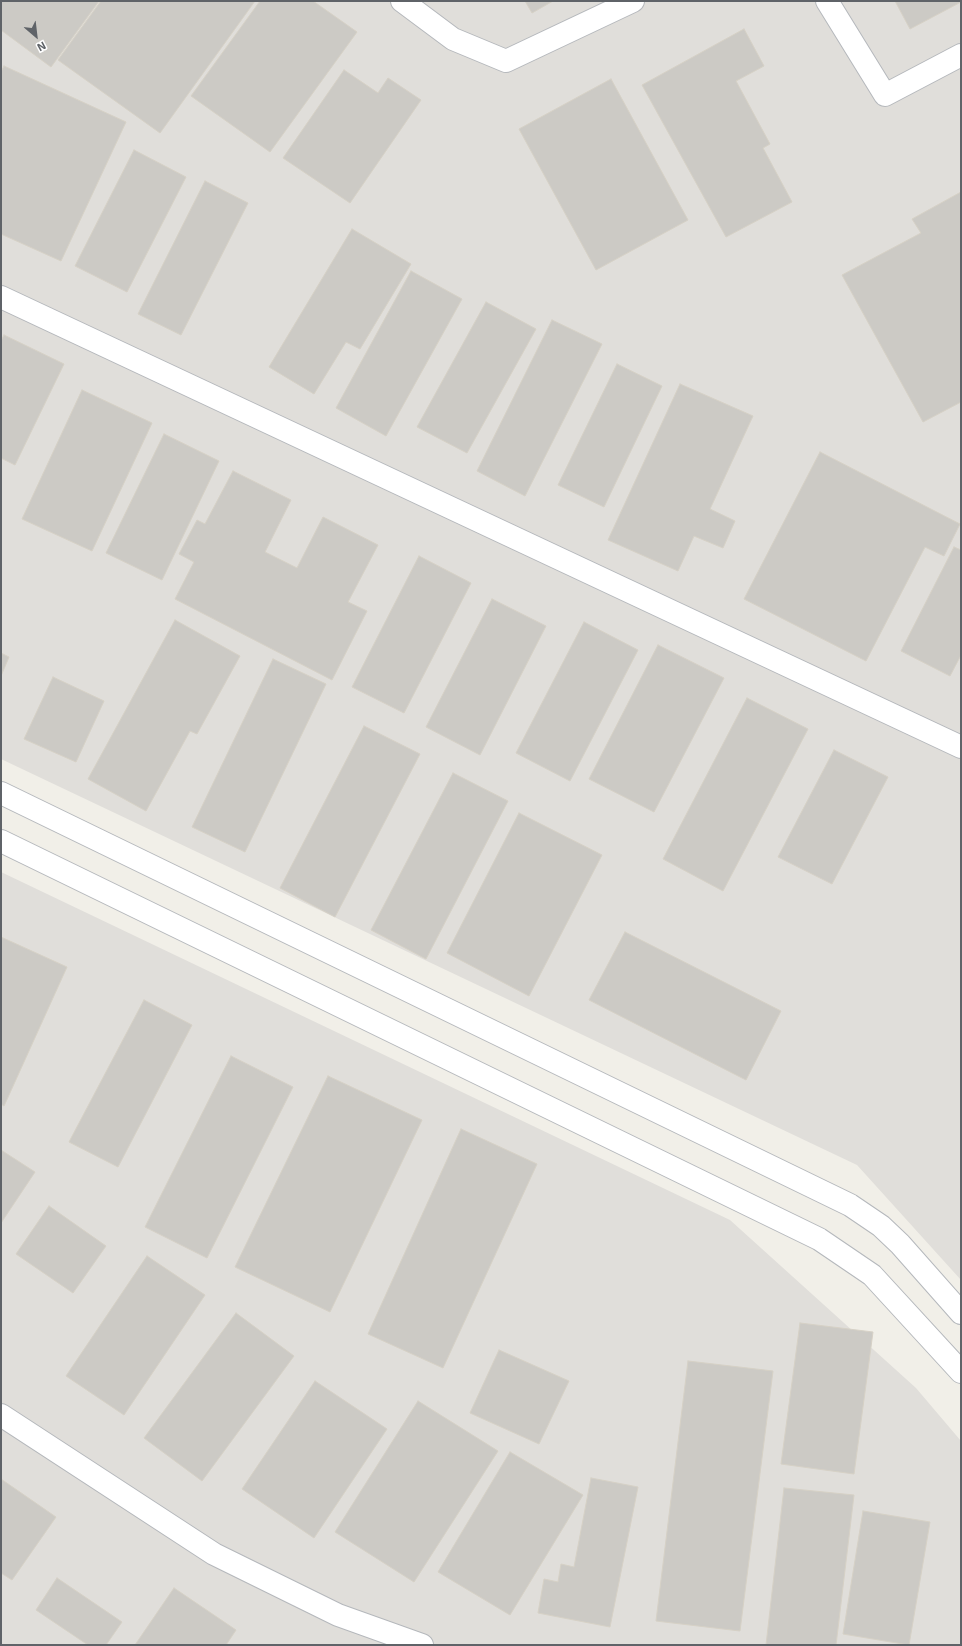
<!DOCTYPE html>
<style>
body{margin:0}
#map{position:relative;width:962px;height:1646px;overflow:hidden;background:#f1efe8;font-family:"Exo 2",sans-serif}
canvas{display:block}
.frame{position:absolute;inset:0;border:2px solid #5f6368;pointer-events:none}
.north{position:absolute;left:16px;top:16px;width:40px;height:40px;-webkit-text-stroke:3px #fff;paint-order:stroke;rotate:152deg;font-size:11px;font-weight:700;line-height:16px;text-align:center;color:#5f6368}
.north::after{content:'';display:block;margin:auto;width:14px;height:18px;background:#5f6368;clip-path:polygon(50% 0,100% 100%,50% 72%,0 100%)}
</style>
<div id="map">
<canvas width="962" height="1646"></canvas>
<div class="frame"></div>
<div class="north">N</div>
</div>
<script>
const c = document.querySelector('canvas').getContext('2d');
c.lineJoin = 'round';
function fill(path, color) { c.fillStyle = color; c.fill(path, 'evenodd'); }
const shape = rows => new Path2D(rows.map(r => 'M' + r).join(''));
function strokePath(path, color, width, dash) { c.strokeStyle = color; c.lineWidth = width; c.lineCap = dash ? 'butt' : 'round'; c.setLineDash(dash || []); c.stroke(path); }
fill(shape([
 [1,1,961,1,961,1280,857,1165,1,759],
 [1,872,730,1220,916,1388,961,1441,961,1645,1,1645]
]), '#e0deda');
const building = shape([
 [1,1,99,1,51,67,1,30,1,1],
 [101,1,255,1,160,133,58,60,101,1],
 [260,1,313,1,357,32,270,152,191,96,260,1],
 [525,1,553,1,532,13,525,1],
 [895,1,961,1,961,2,910,29,895,1],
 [744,29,764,66,736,81,770,144,763,148,792,202,726,237,642,85,744,29],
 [4,66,126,122,61,261,1,234,1,72,4,66],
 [344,70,378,93,388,78,421,100,350,203,283,158,344,70],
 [611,79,688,220,596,270,519,129,611,79],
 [134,150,186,177,127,292,75,266,134,150],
 [205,181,248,203,181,335,138,314,205,181],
 [961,192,961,402,923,422,842,275,921,233,912,219,961,192],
 [352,229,411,264,360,349,346,342,314,394,269,367,352,229],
 [411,271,462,299,386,436,336,408,411,271],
 [486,302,536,329,467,453,417,427,486,302],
 [552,320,602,344,525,496,477,471,552,320],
 [4,335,64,364,15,465,1,458,1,341,4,335],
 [617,364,662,386,604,507,558,485,617,364],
 [680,384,753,416,710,509,735,521,723,548,694,536,678,571,608,540,680,384],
 [82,390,152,423,92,551,22,519,82,390],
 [164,434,219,461,162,580,106,553,164,434],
 [820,452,960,524,944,556,925,547,866,661,744,599,820,452],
 [233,471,291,500,265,552,297,568,323,517,378,545,348,602,367,611,332,680,175,599,194,562,179,554,197,520,205,524,233,471],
 [954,547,961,550,961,655,950,676,901,651,954,547],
 [419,556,471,583,404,713,352,687,419,556],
 [492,599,546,626,480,755,426,727,492,599],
 [175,620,240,656,197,734,190,731,146,811,88,779,175,620],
 [584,622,638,650,570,781,516,753,584,622],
 [658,645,724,678,654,812,589,779,658,645],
 [1,653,9,657,1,676,1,653],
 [273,659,326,684,245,852,192,827,273,659],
 [53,677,104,701,76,762,24,739,53,677],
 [747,698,808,729,723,891,663,859,747,698],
 [364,726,420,754,335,917,280,888,364,726],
 [834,750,888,777,832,884,778,857,834,750],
 [453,773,508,801,426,959,371,930,453,773],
 [519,813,602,855,529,996,447,953,519,813],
 [625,932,781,1011,746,1080,589,1000,625,932],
 [1,937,67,967,4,1106,1,1104,1,937],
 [144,1000,192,1025,118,1167,69,1142,144,1000],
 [231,1056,293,1087,207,1258,145,1227,231,1056],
 [328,1076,422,1120,330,1312,235,1267,328,1076],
 [461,1129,537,1164,443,1368,368,1334,461,1129],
 [1,1150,35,1172,1,1223,1,1150],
 [49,1206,106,1246,73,1293,16,1254,49,1206],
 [147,1256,205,1295,124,1415,66,1376,147,1256],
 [236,1313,294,1356,202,1481,144,1438,236,1313],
 [800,1323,873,1332,854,1474,781,1464,800,1323],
 [499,1350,569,1381,539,1444,470,1413,499,1350],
 [688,1361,773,1371,740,1631,656,1621,688,1361],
 [315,1381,387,1429,314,1538,242,1489,315,1381],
 [418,1401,498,1451,414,1582,335,1532,418,1401],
 [510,1452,583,1495,510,1615,438,1572,510,1452],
 [591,1478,638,1487,610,1627,538,1613,544,1579,558,1582,561,1564,574,1567,591,1478],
 [1,1479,56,1517,12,1580,1,1573,1,1479],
 [784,1488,854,1495,836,1645,766,1645,784,1488],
 [863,1511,930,1522,909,1645,843,1634,863,1511],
 [57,1578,122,1622,106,1645,88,1645,36,1610,57,1578],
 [174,1588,236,1630,226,1645,135,1645,174,1588]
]);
fill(building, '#cccac5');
strokePath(building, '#d6d1c6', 1);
const minor = shape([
 [402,1,453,39,506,61,633,1],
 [827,1,885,95,961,55],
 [1,297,961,747],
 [1,793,850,1205,881,1226,900,1244,961,1313],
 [1,841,819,1239,872,1275,961,1372],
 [1,1415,214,1554,338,1615,422,1645]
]);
strokePath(minor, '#b5b8bc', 24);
strokePath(minor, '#fff', 22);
</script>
